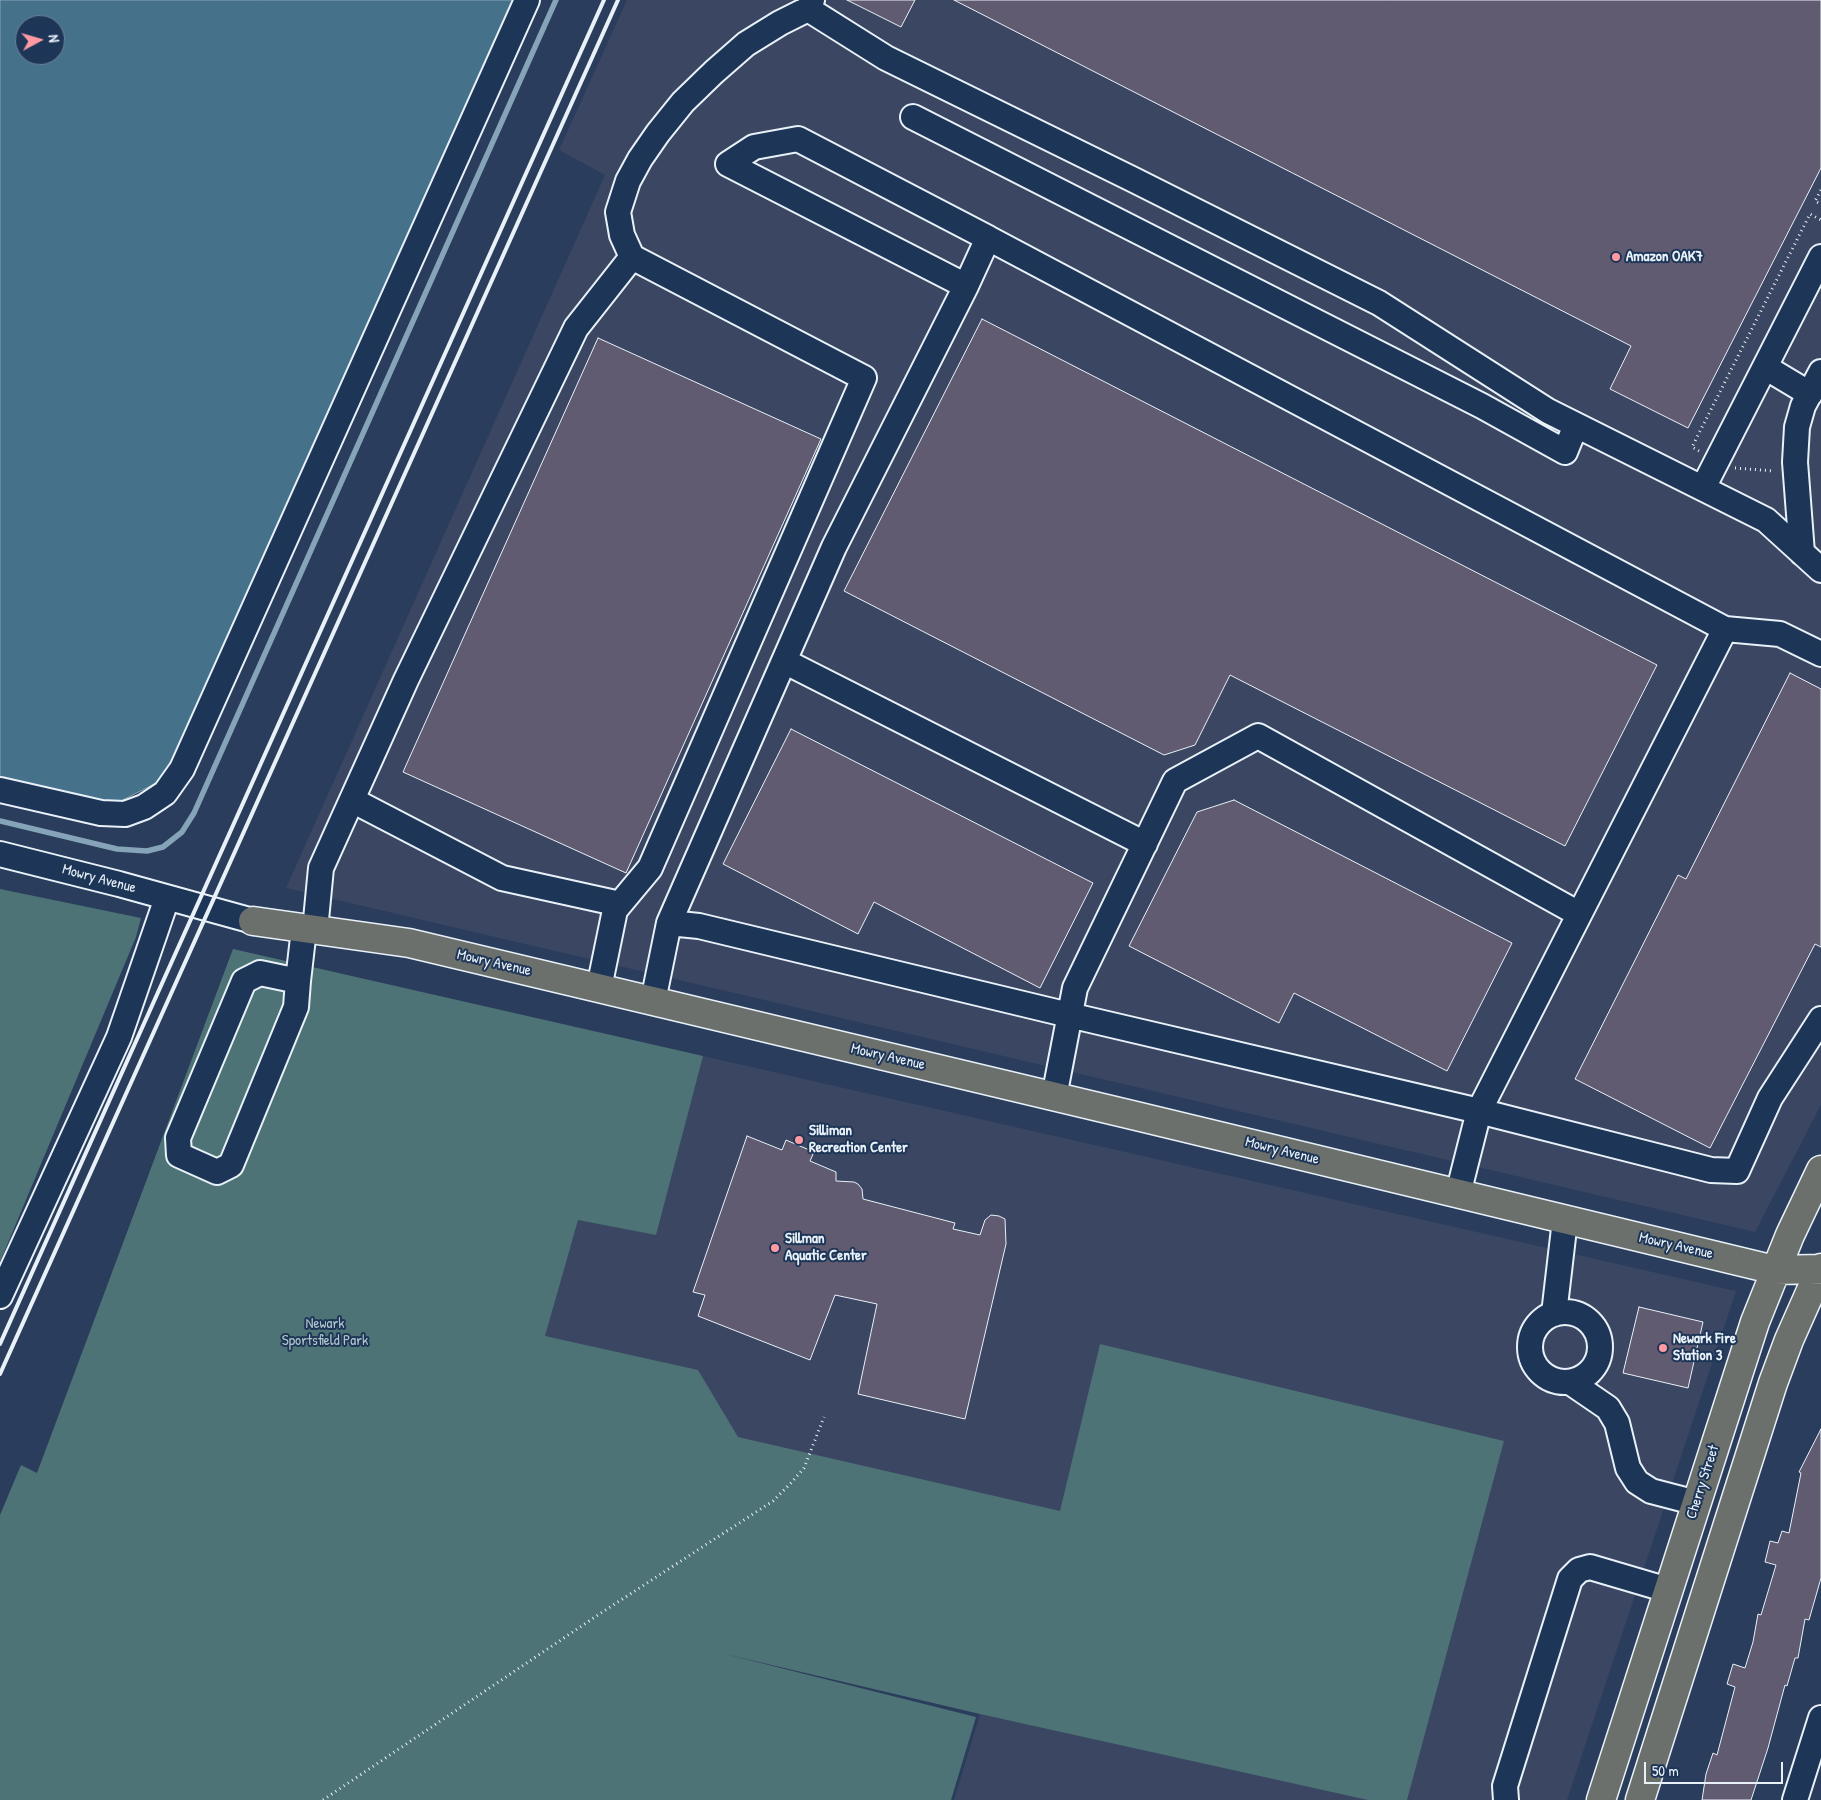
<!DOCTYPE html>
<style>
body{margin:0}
#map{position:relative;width:1821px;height:1800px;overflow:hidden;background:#2a3d5c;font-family:"Patrick Hand",sans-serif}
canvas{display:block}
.north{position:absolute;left:15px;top:15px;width:50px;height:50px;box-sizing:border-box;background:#1d3557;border:1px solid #6e8097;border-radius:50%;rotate:84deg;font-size:14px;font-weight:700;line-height:20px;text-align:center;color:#e8f1f8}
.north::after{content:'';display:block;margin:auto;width:18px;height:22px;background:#ff9aa2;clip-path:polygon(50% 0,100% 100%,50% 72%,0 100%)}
.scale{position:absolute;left:1644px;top:1762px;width:139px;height:22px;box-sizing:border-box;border:2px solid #e8f1f8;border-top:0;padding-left:6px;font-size:15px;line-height:18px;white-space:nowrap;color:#e8f1f8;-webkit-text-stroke:4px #1d3557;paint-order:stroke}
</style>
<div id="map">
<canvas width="1821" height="1800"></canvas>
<div class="north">N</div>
<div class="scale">50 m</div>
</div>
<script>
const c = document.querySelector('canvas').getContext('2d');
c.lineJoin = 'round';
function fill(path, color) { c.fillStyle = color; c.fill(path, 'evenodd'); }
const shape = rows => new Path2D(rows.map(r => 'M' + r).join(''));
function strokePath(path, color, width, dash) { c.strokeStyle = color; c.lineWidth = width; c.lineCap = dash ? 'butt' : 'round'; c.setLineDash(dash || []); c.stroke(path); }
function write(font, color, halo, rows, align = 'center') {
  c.font = font + ' "Patrick Hand",sans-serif'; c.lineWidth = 4; c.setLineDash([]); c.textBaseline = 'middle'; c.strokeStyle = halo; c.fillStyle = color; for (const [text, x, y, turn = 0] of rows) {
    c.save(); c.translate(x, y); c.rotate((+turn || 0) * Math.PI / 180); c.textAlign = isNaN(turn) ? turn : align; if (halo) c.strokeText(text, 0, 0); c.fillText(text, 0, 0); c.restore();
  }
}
fill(shape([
 [627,0,1821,0,1821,1105,1755,1232,286,888,605,175,559,150],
 [233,949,1736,1291,1567,1800,954,1800,980,1714,30,1492]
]), '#3a4662');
fill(shape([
 [0,889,141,918,136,937,0,1262],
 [233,949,703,1056,656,1235,578,1220,545,1336,698,1370,738,1437,1060,1511,1100,1344,1504,1441,1407,1800,1368,1800,980,1714,721,1653,976,1717,951,1800,0,1800,0,1515,21,1465,37,1473]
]), '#4d7376');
const water = shape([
 [0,0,515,0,166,778,107,808,0,782,0,0],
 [25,25,55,25,55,55,25,55,25,25]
]);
fill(water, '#45718b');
strokePath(water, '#86a4b7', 1);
strokePath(shape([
 [0,821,117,849,147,851,163,847,182,832,194,813,556,0]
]), '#86a4b7', 5.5);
const building = shape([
 [847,0,915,0,901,27,847,0],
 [954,0,1821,0,1821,168,1688,428,1610,389,1631,346,954,0],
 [982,319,1657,665,1565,846,1230,675,1195,745,1164,755,844,591,982,319],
 [598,338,821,439,626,873,403,772,598,338],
 [1790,673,1821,689,1821,947,1815,944,1710,1148,1575,1079,1678,875,1686,879,1790,673],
 [791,729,1093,883,1040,988,874,902,858,934,723,864,791,729],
 [1234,800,1512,943,1447,1071,1294,993,1279,1023,1129,946,1197,812,1234,800],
 [747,1136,782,1150,786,1140,814,1152,810,1161,836,1172,836,1181,854,1182,858,1184,862,1189,863,1199,955,1223,953,1229,980,1235,985,1220,991,1215,999,1216,1005,1219,1006,1244,965,1419,858,1394,877,1304,835,1295,810,1360,698,1316,705,1295,693,1292,747,1136],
 [1639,1307,1703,1322,1688,1388,1623,1373,1639,1307],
 [1821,1429,1821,1578,1809,1620,1805,1619,1798,1658,1795,1658,1787,1686,1785,1685,1768,1748,1751,1800,1702,1800,1706,1774,1713,1753,1717,1755,1735,1687,1727,1684,1733,1664,1745,1668,1753,1642,1758,1614,1761,1615,1776,1565,1765,1562,1770,1541,1778,1543,1782,1531,1789,1533,1801,1473,1799,1472,1821,1429]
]);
fill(building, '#605b71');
strokePath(building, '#e8f1f8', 1);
const minor = shape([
 [812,0,808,9,886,58,1134,180,1379,303,1548,411,1766,520,1821,570],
 [913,117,1482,406,1565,452,1576,425],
 [632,257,622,235,618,212,628,181,640,159,658,133,683,102,714,72,746,44,780,23,808,9],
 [966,286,728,164,754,147,798,139,988,238],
 [1765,367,1810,394],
 [1703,488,1821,257],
 [1802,553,1795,462,1797,427,1803,406,1821,372],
 [1821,654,1780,634,1725,629,988,238,966,286,834,547,669,923,699,926,1069,1015,1479,1111,1711,1170,1737,1171,1770,1098,1821,1019],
 [784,661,1145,844],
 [0,790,101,813,125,814,144,807,165,793,182,769,527,0],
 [352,800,502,878,620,904],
 [0,854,119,884,253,921],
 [315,930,321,868,406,680,576,328,632,257,864,378,650,868,615,910,599,988],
 [298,981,260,973,244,981,178,1138,179,1155,217,1172,231,1165,296,1007,298,981,304,929],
 [653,1001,669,923],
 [1054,1097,1075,988,1175,781,1258,736,1579,914],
 [1458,1194,1479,1111,1725,629],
 [0,1296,119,1037,167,898],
 '1530 1347a35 35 0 1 1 70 0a35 35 0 1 1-70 0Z',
 [1554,1314,1565,1220],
 [1570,1382,1608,1408,1617,1423,1628,1468,1637,1482,1651,1491,1697,1503],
 [1506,1800,1505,1786,1570,1579,1579,1570,1590,1567,1668,1590],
 [1795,1800,1821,1718]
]);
const major = shape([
 [253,921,409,943,1132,1115,1775,1270,1821,1269],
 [1601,1800,1755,1322,1790,1235,1821,1170],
 [1640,1800,1773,1383,1789,1340,1821,1268]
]);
strokePath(minor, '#e8f1f8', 28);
strokePath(major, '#e8f1f8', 31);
strokePath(shape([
 [1821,190,1815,201,1821,204],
 [1699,451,1692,447,1810,214,1821,220],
 [1735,468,1774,471],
 [323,1800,601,1613,773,1501,791,1483,804,1468,824,1417]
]), '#e8f1f8', 3, [1, 4]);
strokePath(minor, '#1d3557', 24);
strokePath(major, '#6b706d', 28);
strokePath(shape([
 [0,1344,604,0],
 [0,1374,618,0]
]), '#e8f1f8', 4);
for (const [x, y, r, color] of [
 [1616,257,5,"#ff9aa2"],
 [799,1140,5,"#ff9aa2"],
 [775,1248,5,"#ff9aa2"],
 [1663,1348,5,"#ff9aa2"]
]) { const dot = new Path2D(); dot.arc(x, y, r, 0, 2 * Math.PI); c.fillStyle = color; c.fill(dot); strokePath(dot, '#1d3557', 2); }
write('bold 15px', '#e8f1f8', '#1d3557', [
 ["Amazon OAK7",1626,257],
 ["Silliman",809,1131],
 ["Recreation Center",809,1148],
 ["Sillman",785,1239],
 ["Aquatic Center",785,1256],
 ["Newark Fire",1673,1339],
 ["Station 3",1673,1356]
], 'left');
write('15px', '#e8f1f8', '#1d3557', [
 ["Mowry Avenue",99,879,15],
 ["Mowry Avenue",494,963,13],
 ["Mowry Avenue",888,1057,13],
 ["Mowry Avenue",1282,1151,14],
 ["Mowry Avenue",1676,1246,13],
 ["Cherry Street",1703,1482,-72]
]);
write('15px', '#b2c5ca', '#1d3557', [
 ["Newark",325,1324],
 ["Sportsfield Park",325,1341]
]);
</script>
